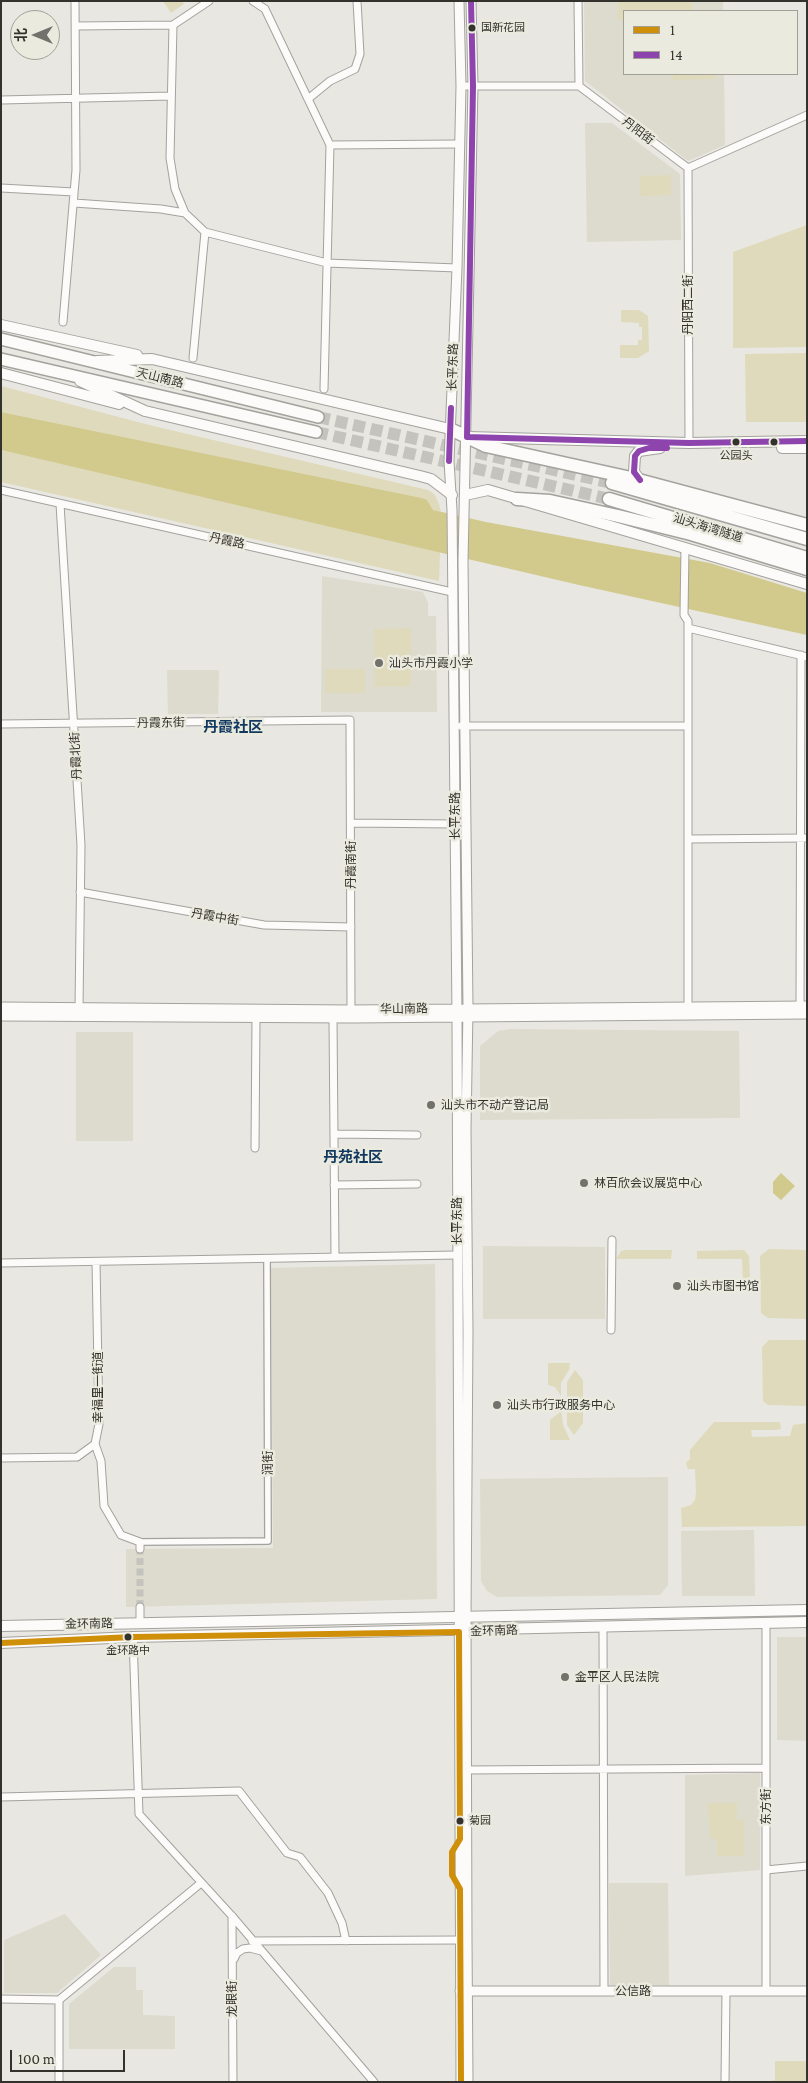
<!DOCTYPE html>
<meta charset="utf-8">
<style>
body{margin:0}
#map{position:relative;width:808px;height:2083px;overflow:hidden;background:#e8e7e1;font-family:"Crimson Pro","Noto Sans SC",serif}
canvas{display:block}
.frame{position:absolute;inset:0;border:2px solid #33322d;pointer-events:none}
.legend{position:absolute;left:623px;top:10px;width:175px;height:65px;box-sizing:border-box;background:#ebeade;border:1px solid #a1a097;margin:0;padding:6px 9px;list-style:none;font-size:15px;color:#33322d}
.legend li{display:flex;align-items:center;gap:10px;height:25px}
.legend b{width:25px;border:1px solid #a1a097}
.north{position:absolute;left:10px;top:10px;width:50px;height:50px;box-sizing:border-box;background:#ebeade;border:1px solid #a1a097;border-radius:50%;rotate:270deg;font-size:14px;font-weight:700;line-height:20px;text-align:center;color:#33322d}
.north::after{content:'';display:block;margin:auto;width:18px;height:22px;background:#72716c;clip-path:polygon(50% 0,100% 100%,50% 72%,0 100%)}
.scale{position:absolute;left:10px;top:2050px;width:115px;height:22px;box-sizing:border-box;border:2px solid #33322d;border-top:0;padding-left:6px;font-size:15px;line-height:18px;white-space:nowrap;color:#33322d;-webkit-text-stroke:4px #ebeade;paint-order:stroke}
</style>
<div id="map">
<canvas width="808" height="2083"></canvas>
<div class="frame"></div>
<ul class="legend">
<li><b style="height:6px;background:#d08f09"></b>1</li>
<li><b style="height:6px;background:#8e44ad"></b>14</li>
</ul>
<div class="north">北</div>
<div class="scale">100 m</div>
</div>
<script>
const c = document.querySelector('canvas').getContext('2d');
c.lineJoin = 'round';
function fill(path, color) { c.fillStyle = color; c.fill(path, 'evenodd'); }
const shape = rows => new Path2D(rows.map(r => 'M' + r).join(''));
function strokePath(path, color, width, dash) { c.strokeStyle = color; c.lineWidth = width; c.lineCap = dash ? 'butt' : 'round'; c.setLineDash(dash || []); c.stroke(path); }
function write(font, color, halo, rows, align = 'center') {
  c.font = font + ' "Crimson Pro","Noto Sans SC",serif'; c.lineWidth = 5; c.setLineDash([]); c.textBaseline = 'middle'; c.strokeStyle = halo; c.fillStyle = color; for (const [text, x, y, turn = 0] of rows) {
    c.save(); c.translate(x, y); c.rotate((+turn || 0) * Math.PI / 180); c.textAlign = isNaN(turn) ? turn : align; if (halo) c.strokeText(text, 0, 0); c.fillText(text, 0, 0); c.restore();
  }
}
fill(shape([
 [584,1,723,1,723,11,624,11,624,74,724,74,725,145,688,161,585,81],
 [585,123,612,123,680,174,681,240,587,242],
 [322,576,423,592,428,603,428,616,436,616,437,712,321,712],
 [167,670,219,670,218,714,168,714],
 [510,1029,739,1031,740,1118,480,1120,480,1046,498,1031],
 [76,1032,133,1032,133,1141,76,1141],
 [483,1246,605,1247,605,1319,483,1319],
 [435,1264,437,1599,126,1607,126,1549,273,1548,271,1268],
 [668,1477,668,1585,660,1595,497,1597,487,1591,481,1581,480,1479],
 [754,1530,755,1596,682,1596,681,1531],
 [777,1637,807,1637,807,1741,777,1740],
 [760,1773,760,1870,685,1876,685,1775],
 [609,1883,668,1883,669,1985,610,1985],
 [65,1914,101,1955,57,1993,4,1993,4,1940],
 [114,1967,136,1967,136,1990,143,1990,143,2015,175,2016,175,2049,69,2049,69,2004]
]), '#dddbcd');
fill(shape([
 [163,1,182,1,184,4,171,13],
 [618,1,692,1,692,11,624,11,624,20,618,20],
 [673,74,715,74,715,79,673,80],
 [671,175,671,195,640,196,640,176],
 [807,225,807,347,733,348,733,252],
 [621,310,639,310,648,316,649,351,638,358,620,358,620,345,638,345,638,340,642,340,642,327,639,327,639,323,621,322],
 [807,353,807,422,746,422,745,354],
 [1,386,153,426,428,490,434,494,438,501,441,512,433,510,427,500,422,498,1,412],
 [1,450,440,552,439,581,1,482],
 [411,628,411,686,375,687,374,629],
 [325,669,365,669,365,693,325,693],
 [769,1249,807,1250,807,1319,768,1318,761,1313,760,1256],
 [626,1250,672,1250,671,1259,616,1259,621,1251],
 [744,1250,749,1256,750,1277,743,1280,742,1259,697,1259,697,1251],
 [769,1340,807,1340,807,1406,768,1405,763,1401,762,1347],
 [570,1363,569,1370,561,1383,561,1396,555,1387,548,1385,548,1363],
 [575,1370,583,1380,583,1423,574,1435,567,1425,567,1382],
 [561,1409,563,1425,570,1440,550,1440,550,1420,559,1413],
 [714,1422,780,1422,781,1429,776,1430,751,1430,752,1437,790,1436,793,1425,807,1423,807,1526,682,1527,681,1508,691,1505,695,1500,696,1492,695,1469,688,1469,686,1463,690,1459,690,1450],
 [708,1803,737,1803,737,1820,744,1820,744,1856,717,1856,717,1839,710,1839],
 [775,2061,807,2061,807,2082,766,2082,775,2080]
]), '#dfdabb');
fill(shape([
 [1,412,422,498,427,500,433,510,486,522,710,563,807,593,807,635,579,585,1,450],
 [781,1173,795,1186,781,1200,773,1193,773,1182]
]), '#d2c98d');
strokePath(shape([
 [140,1607,140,1549]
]), '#c4c3bd', 7, [7, 3.5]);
strokePath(shape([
 [318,417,612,483],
 [316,432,609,499]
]), '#c4c3bd', 12, [12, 6]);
const pedestrian = shape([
 [140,1542,268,1541,267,1258]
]);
const minor = shape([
 [253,1,265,9,330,145,324,389],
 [578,1,579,86],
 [76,26,173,25],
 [461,86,579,86,688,168,807,115],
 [308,99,330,81,355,69,360,54,357,1],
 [1,100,171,96],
 [330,145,459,144],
 [688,168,689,443],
 [1,188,74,192],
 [74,203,161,209,185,213,205,232,327,263,457,268],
 [185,213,175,189,170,158,173,25,209,1],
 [63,322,76,170,75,1],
 [193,358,205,232],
 [1,490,452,592],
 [60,504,81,845,79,1009],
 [685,547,684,615,688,621,688,1007],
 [688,628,807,657],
 [1,724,350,720,351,1010],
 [461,726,688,726],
 [351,823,455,824],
 [688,839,807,838],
 [80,892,264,925,351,927],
 [800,1006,801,655],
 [333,1018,335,1257],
 [334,1134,417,1135],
 [255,1148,256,1018],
 [334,1185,417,1184],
 [1,1263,457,1255],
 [611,1330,612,1240],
 [95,1444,101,1461,104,1506,121,1535,140,1542,140,1549],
 [1,1458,77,1457,95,1444,99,1424,96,1262],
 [140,1607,140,1623],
 [766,1623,766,1991],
 [603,1628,604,1991],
 [133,1637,139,1814,232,1916,374,2082],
 [466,1770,765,1768],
 [1,1797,239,1791,287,1853,300,1857,328,1893,342,1923,346,1941],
 [766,1870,807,1866],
 [232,1916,233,2082],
 [252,1941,460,1940],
 [234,1959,237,1953,243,1949,250,1948,261,1951],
 [1,1999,59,2000,201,1883],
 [59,2000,59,2082],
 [725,2082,726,1991]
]);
const tertiary = shape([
 [459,1,461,86,457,268,449,461,452,510,457,1017,461,2082],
 [1,1007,351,1010,807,1006],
 [1,1016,351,1018,807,1014],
 [460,1940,467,1940,466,1617,468,1332,466,1130,468,1008,463,561,473,86,471,1],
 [467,1940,468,2082],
 [460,1991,807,1991]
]);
const secondary = shape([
 [1,325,137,355],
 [97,361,152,359,450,429],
 [1,373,119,404],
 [80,381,145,411,420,476,431,479,452,495],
 [468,437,689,443,807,441],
 [782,448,807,448],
 [640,480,634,472,635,456,639,451,660,448],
 [465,495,488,490,807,584],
 [1,1626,807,1610],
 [1,1643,133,1637,807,1622]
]);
const primary = shape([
 [1,339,318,417],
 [1,359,316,432]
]);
const trunk = shape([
 [450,429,486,446,631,478,807,525],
 [612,483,807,539],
 [517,499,550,501,618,516,691,534,807,569],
 [609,499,807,558]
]);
strokePath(pedestrian, '#a3a29d', 8);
strokePath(minor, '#a3a29d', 9);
strokePath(tertiary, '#a3a29d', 11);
strokePath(secondary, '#a3a29d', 12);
strokePath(primary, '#a3a29d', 14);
strokePath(trunk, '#a3a29d', 15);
strokePath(pedestrian, '#fcfbfa', 5.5);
strokePath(minor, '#fcfbfa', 7);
strokePath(tertiary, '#fcfbfa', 9);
strokePath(secondary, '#fcfbfa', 10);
strokePath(primary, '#fcfbfa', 11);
strokePath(trunk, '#fcfbfa', 12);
strokePath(shape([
 [1,1643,133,1637,459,1632,460,1839,452,1852,452,1875,460,1889,461,2082]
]), '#d08f09', 6);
strokePath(shape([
 [471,1,473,86,467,437,689,443,807,441],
 [449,461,451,408],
 [640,480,634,472,635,456,639,451,649,448,667,448]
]), '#8e44ad', 6);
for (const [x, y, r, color] of [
 [472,28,4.5,"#33322d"],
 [736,442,4.5,"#33322d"],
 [774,442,4.5,"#33322d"],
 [379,663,5,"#72716c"],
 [431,1105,5,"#72716c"],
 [584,1183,5,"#72716c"],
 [677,1286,5,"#72716c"],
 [497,1405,5,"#72716c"],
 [128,1637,4.5,"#33322d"],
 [565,1677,5,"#72716c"],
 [460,1821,4.5,"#33322d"]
]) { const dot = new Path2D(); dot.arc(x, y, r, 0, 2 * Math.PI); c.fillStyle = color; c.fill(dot); strokePath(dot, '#ebeade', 2); }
write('11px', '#33322d', '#ebeade', [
 ["国新花园",481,28],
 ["公园头",736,456,"center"],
 ["金环路中",128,1651,"center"],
 ["菊园",469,1821]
], 'left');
write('12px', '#33322d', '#ebeade', [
 ["丹阳街",638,131,37],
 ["丹阳西二街",688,305,-90],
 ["长平东路",453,367,-88],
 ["天山南路",160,378,14],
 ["汕头海湾隧道",708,528,17],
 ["丹霞路",227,541,12],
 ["丹霞东街",161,723,-1],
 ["丹霞北街",76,756,-93],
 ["长平东路",455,816,-90],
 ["丹霞南街",351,865,-90],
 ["丹霞中街",215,917,10],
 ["华山南路",404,1009,-1],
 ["长平东路",457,1221,-90],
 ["幸福里一街道",98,1387,-90],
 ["润街",268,1463,-90],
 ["金环南路",89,1624,-1],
 ["金环南路",494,1631,-2],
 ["东方街",766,1807,-90],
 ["公信路",633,1991],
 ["龙眼街",232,1999,-90]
]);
write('12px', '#33322d', '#ebeade', [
 ["汕头市丹霞小学",389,663],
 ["汕头市不动产登记局",441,1105],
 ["林百欣会议展览中心",594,1183],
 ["汕头市图书馆",687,1286],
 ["汕头市行政服务中心",507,1405],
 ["金平区人民法院",575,1677]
], 'left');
write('bold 15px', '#11395f', '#ebeade', [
 ["丹霞社区",233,727],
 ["丹苑社区",353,1157]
]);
</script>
